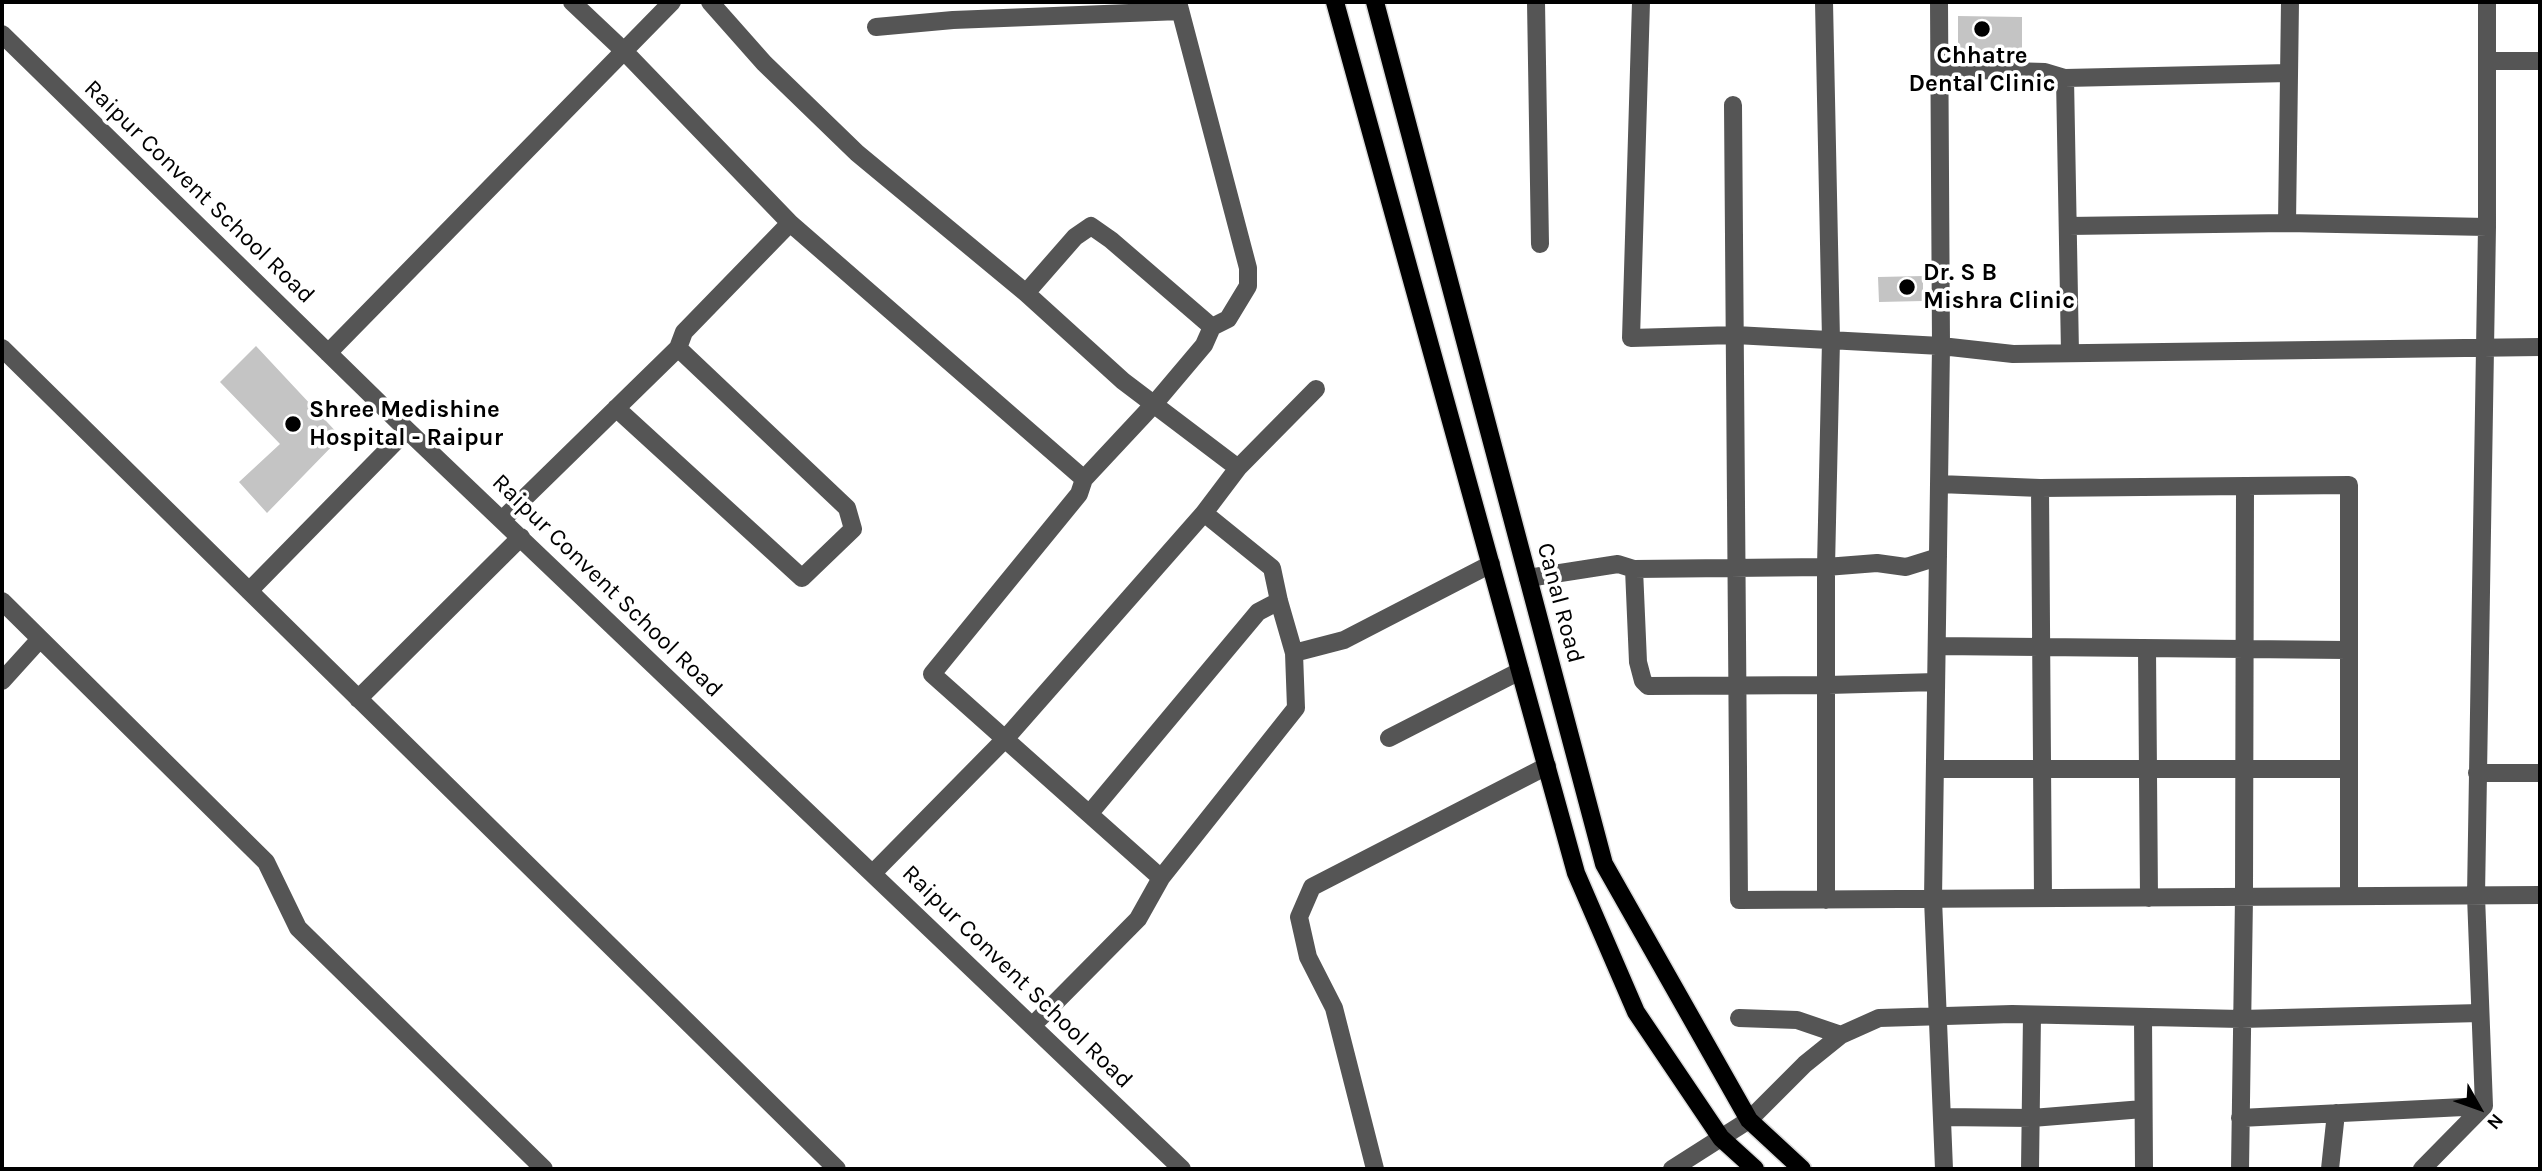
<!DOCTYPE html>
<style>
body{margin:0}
#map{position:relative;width:2542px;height:1171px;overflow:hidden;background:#fff;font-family:Karla,sans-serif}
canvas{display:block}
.frame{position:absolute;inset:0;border:4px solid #000;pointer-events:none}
.north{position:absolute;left:2444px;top:1073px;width:70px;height:70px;-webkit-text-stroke:5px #fff;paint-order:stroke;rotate:130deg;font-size:19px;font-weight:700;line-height:28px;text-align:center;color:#000}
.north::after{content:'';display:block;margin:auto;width:24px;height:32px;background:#000;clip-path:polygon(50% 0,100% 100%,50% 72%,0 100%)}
</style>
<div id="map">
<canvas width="2542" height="1171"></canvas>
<div class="frame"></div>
<div class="north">N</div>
</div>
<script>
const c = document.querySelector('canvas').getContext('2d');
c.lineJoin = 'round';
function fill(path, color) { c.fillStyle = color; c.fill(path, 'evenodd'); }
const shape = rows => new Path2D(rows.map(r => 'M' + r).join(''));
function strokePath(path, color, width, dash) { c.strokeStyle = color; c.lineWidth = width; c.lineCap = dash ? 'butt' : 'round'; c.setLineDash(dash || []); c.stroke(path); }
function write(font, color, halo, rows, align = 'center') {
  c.font = font + ' Karla,sans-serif'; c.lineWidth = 7; c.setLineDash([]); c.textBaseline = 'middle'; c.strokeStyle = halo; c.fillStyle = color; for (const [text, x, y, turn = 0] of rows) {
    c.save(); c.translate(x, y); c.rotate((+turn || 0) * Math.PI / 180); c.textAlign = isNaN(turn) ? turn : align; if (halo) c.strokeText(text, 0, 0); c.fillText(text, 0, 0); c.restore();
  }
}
fill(shape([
 [1958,16,2022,17,2022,59,1958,58],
 [1923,276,1923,301,1879,302,1878,277],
 [256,346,341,437,267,513,239,482,280,444,220,382]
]), '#c4c4c4');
const major = shape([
 [1335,2,1576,873,1636,1012,1721,1138,1755,1169],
 [1375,2,1604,864,1749,1120,1802,1169]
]);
strokePath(major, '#dbdbdb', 21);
strokePath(shape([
 [572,2,624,51,790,223,1084,479],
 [710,2,764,63,857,153,1026,293,1123,381,1238,468],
 [1536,2,1540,244],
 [1641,2,1631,338,1735,335,1941,346,2013,354,2540,347],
 [1824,2,1831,340,1826,567,1826,900],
 [1939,2,1941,346,1933,899,1944,1169],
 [876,27,953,20,1180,11],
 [2,34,407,430,1182,1169],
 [2487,61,2540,61],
 [1940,69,2045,72,2065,78,2289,73],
 [2065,78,2070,353],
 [1733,105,1739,900,2540,895],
 [2287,223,2290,2],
 [2068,226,2287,223,2487,227],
 [1026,293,1075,237,1091,226,1111,240,1212,327],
 [2,348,837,1169],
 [328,353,672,2],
 [616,408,802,578,853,529,847,508,678,348],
 [1939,484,2040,488,2349,485,2349,896],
 [2040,488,2043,898],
 [503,519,678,348,684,332,790,223],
 [1634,569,1638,662,1643,681,1648,686,1828,685,1936,682],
 [1528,578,1618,564,1634,569,1826,567,1877,563,1906,567,1938,557],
 [249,591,407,430],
 [2,601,266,862,298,928,544,1169],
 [1937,646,2347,650],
 [2147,649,2149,898],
 [1294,653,1344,640,1491,564],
 [2,681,40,639],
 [358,699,521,537],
 [1389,738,1520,671],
 [1935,769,2347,769],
 [2477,773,2540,773],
 [1090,813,1258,612,1279,601],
 [873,873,1006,738,1204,513,1238,468,1316,389],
 [1161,878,932,674,1079,494,1084,479,1155,403,1204,345,1212,327,1228,319,1248,286,1248,268,1178,2],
 [2143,1017,2144,1169],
 [1739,1018,1797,1020,1841,1035],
 [1032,1026,1138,919,1161,878,1296,708,1294,653,1279,601,1272,568,1204,513],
 [1942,1117,2032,1118,2143,1109],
 [2240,1118,2484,1106],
 [1375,1169,1334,1008,1308,957,1299,917,1312,887,1547,766],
 [1672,1169,1749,1120,1805,1064,1841,1035,1879,1018,2012,1014,2241,1019,2480,1013],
 [2030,1169,2032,1015],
 [2240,1169,2244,897,2245,486],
 [2330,1169,2336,1113],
 [2422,1169,2484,1106,2476,896,2487,227,2487,2]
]), '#555', 18);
strokePath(major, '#000', 18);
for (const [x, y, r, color] of [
 [1982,29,9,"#000"],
 [1907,287,9,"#000"],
 [293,424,9,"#000"]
]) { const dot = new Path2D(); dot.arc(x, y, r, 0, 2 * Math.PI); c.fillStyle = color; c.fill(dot); strokePath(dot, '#fff', 2.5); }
write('bold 24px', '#000', '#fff', [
 ["Chhatre",1982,56,"center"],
 ["Dental Clinic",1982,84,"center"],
 ["Dr. S B",1923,273],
 ["Mishra Clinic",1923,301],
 ["Shree Medishine",309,410],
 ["Hospital - Raipur",309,438]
], 'left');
write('24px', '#000', '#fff', [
 ["Raipur Convent School Road",199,192,44],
 ["Raipur Convent School Road",607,586,44],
 ["Canal Road",1560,603,75],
 ["Raipur Convent School Road",1017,977,44]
]);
</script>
